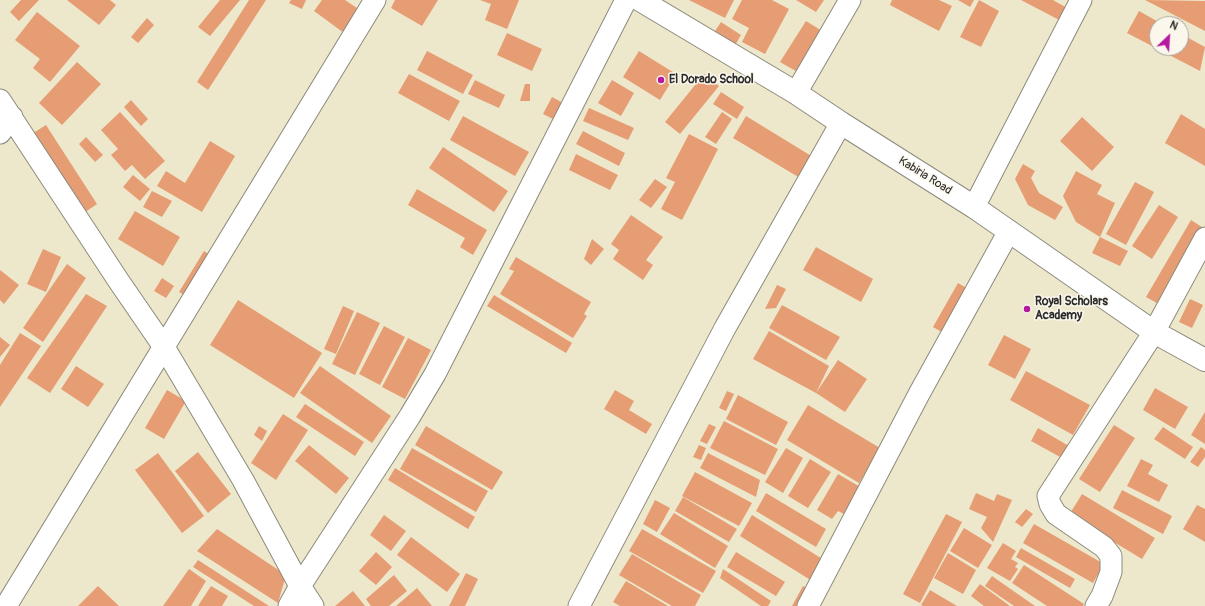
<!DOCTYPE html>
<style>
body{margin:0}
#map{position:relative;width:1205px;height:606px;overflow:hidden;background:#ede8cc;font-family:Pangolin,sans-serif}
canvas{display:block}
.north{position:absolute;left:1149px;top:16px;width:40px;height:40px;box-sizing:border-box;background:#fbf7ec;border:1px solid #a8a59f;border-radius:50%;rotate:25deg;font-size:11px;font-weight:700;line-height:16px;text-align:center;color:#2b2b2b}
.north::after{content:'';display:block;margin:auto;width:14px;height:18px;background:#b5179e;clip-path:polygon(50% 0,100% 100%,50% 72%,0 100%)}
</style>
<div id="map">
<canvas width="1205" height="606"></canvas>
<div class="north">N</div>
</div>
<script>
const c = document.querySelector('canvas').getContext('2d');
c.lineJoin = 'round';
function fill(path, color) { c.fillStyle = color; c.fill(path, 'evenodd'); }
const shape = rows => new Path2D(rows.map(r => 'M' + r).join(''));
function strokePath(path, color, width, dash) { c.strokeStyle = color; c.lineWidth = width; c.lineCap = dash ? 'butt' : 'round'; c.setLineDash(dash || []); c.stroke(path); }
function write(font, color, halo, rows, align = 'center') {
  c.font = font + ' Pangolin,sans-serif'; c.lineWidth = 3; c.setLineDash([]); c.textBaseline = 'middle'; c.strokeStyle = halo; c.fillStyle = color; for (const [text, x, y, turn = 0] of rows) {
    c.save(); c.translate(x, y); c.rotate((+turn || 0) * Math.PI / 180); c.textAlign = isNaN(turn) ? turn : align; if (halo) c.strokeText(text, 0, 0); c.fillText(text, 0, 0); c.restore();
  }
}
fill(shape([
 [21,0,39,0,19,21,10,12],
 [67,0,110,0,116,5,99,25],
 [220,0,240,0,210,36,198,27],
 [249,0,266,0,208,90,197,82],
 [291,0,306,0,302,9,289,3],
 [322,0,345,0,360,10,344,33,314,11],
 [395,0,438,0,422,26,391,8],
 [480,0,519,0,507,29,485,20,491,4],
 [689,0,734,0,725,18],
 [742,0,772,0,789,9,765,54,742,42,749,28,732,19],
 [796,0,824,0,816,12],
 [892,0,939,0,952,6,939,31,890,5],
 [958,0,974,0,970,7],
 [979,0,999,11,981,47,960,37],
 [1021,0,1053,0,1069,9,1063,22],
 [1145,0,1205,1,1205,31],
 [1139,11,1162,24,1157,24,1157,48,1181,48,1181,34,1205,47,1200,71,1127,33],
 [37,12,80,46,50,82,33,68,40,59,15,40],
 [147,18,154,25,138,43,131,37],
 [806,21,827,34,801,74,780,62],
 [721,22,741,35,734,47,713,34],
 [507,33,542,49,532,71,497,55],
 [427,51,473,75,463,94,417,70],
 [639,51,676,74,660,100,623,77],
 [77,62,101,84,62,125,39,103],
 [409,74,460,101,449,121,398,93],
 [704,74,719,86,680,134,665,122],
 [475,80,505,95,499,108,468,94],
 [612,80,634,93,621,116,598,103],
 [525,84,530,84,530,101,520,101],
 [721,92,744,107,737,119,713,104],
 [552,97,567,105,559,122,543,114],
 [131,100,148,119,141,126,124,107],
 [589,108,634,128,628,140,583,121],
 [120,112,165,161,145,179,132,165,125,171,111,155,118,149,101,130],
 [722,112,732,119,716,144,705,137],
 [1181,114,1205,129,1205,166,1165,143],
 [463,116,529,152,515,176,450,140],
 [746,116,813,157,800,178,733,138],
 [1082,117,1114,147,1092,171,1060,141],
 [46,125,97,204,81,215,30,135],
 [583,131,625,153,619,166,576,144],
 [689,134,718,149,682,220,661,209,675,182,666,178],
 [86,137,103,155,95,162,79,144],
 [210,141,235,156,202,212,157,186,166,171,185,183],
 [443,147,508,191,494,212,429,168],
 [576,154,618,175,610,190,569,170],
 [1023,164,1035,171,1031,178,1039,193,1063,207,1055,220,1028,205,1015,179],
 [1076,171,1102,185,1097,194,1115,203,1100,237,1076,222,1063,196],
 [133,175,150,189,140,201,123,187],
 [655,179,667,187,651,208,639,200],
 [1135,182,1154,192,1126,245,1106,234],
 [417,189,487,230,473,255,460,247,465,238,408,205],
 [152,191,172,201,162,217,143,207],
 [1159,205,1178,217,1152,259,1132,246],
 [135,211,180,237,163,266,118,239],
 [631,215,663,237,646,260,653,265,643,280,613,259,619,250,611,244],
 [1191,220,1205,229,1164,307,1146,297],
 [1100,237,1128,251,1120,266,1092,253],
 [592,239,604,249,591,265,584,259],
 [816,247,873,279,861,302,803,270],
 [43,249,61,257,46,292,27,284],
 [204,251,210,255,186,296,179,292],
 [516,257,591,302,584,314,587,316,573,338,500,294,514,271,509,269],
 [67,264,86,278,43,342,23,328],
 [0,270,19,285,4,304,0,300],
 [162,278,174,286,166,298,154,291],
 [958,283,970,290,945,334,933,327],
 [777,285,786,289,776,308,765,309],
 [86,294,107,306,50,393,27,378],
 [494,295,572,343,566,353,487,306],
 [1190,299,1203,305,1192,328,1179,322],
 [238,300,322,353,294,398,210,345],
 [782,305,840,337,826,360,769,328],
 [343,306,354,311,336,354,324,349],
 [357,312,380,323,355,375,332,364],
 [384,326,405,337,380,385,359,374],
 [769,331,829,366,816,393,753,359],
 [20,333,41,346,0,407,0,365],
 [1004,335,1031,349,1015,379,988,365],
 [0,337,10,345,0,357],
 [408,338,431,350,405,399,382,387],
 [838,360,867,379,845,412,816,393],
 [76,366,104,384,88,407,61,389],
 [320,366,391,416,372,443,300,393],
 [1026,371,1090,405,1073,435,1010,400],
 [1155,388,1188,407,1175,429,1143,410],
 [167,390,186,401,164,439,145,428],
 [615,390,634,401,629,410,652,424,646,434,604,409],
 [727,391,734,394,726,411,719,408],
 [738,395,788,422,776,445,726,419],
 [305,404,364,442,355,456,296,417],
 [808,405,880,448,859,483,787,440],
 [1205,412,1205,444,1191,435],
 [283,414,308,430,276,480,251,463],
 [724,421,778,449,765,475,710,448],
 [709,424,716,427,707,444,700,441],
 [1114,425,1135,438,1100,492,1079,479],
 [259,426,267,431,262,441,254,435],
 [426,426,503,472,492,490,415,445],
 [1163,427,1193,447,1185,459,1154,439],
 [1038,428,1069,446,1062,458,1031,441],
 [309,445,349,478,336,494,295,461],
 [699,445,706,448,701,460,693,457],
 [1201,447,1205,450,1205,457,1198,467,1190,462],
 [412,448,488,491,476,512,400,469],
 [786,448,803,458,783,493,765,482],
 [198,452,231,494,208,513,175,471],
 [158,453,204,516,182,533,135,470],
 [708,453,760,480,756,497,700,468],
 [810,459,831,472,808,508,788,496],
 [1141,459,1153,465,1148,474,1168,485,1159,502,1127,486],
 [395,468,475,517,468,529,388,480],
 [695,472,752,503,739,526,682,496],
 [838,474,862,488,846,515,838,511,832,519,817,510],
 [1122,490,1172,516,1163,534,1113,508],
 [766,493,826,529,816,547,756,511],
 [976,493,994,501,997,494,1012,500,993,542,981,528,987,517,969,509],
 [1082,494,1155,538,1142,559,1069,515],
 [683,497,737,529,729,542,675,511],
 [655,500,670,508,657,532,643,524],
 [1197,505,1205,509,1205,542,1183,529],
 [1026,509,1033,514,1022,527,1015,522],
 [674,513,728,546,715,568,660,534],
 [946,514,962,522,920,603,903,594],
 [384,515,406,531,391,551,370,535],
 [752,515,824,560,812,581,740,536],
 [1034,524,1104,564,1093,583,1023,543],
 [964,528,992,545,978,568,950,551],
 [217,529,286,575,278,603,197,551],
 [642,529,716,571,703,593,629,551],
 [411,537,460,574,447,592,397,555],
 [1003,543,1016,551,1011,559,1018,563,1015,567,1018,569,1010,581,987,568],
 [1021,548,1075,579,1070,588,1016,557],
 [376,552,392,567,376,585,359,571],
 [736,552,785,582,776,596,727,567],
 [948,553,976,570,963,594,934,578],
 [632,554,701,595,695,606,672,606,619,575],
 [198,560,269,606,254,606,193,567],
 [1024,565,1084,604,1083,606,1047,606,1012,583],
 [189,569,206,581,191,606,163,606],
 [723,569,771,601,768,606,761,606,720,578],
 [466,573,478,579,465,606,449,606],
 [394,575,407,591,389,606,371,606,366,599],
 [992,576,1035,606,1014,606,985,586],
 [626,581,668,606,620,606,613,602],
 [980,584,1010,606,984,606,971,596],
 [98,586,119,606,78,606],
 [211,586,228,596,222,606,198,606],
 [803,586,812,591,804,606,792,606],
 [417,588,432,606,396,606],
 [930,590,957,606,923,606,921,605],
 [353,591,365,606,335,606]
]), '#e69d73');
const minor = shape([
 [796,93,850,0],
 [0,100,118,280,164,347,243,480,300,586,313,606],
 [0,133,12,117],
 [974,207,1081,0],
 [6,606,375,0],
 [289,606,300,586,410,416,435,374,626,0],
 [579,606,725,328,841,123],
 [808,606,919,394,1009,231],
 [1096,606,1102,596,1111,572,1111,556,1104,547,1056,514,1050,504,1048,496,1154,332,1205,238]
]);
const major = shape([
 [640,0,796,93,841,123,974,207,1154,332,1205,360]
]);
strokePath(minor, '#8c8a7c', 23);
strokePath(major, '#8c8a7c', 24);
strokePath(minor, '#fff', 21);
strokePath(major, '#fff', 22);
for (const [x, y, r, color] of [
 [661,80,4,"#b5179e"],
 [1027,309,4,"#b5179e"]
]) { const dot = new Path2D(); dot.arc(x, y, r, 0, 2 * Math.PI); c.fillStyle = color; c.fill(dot); strokePath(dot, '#fbf7ec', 1.5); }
write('bold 12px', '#2b2b2b', '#fbf7ec', [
 ["El Dorado School",669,80],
 ["Royal Scholars",1035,302],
 ["Academy",1035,316]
], 'left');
write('12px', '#2b2b2b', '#fbf7ec', [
 ["Kabiria Road",925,176,32]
]);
</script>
